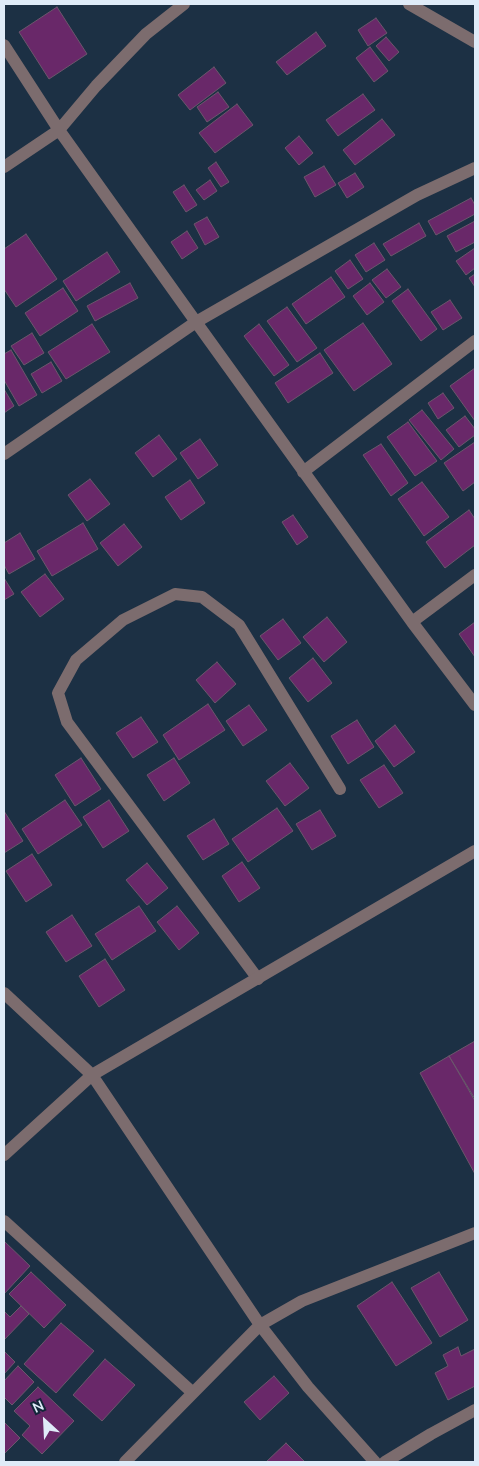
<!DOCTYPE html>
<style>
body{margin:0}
#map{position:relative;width:479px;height:1466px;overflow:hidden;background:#1c3044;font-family:"Nunito Sans",sans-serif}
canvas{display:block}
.frame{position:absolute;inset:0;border:5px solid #dfebf8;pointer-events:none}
.north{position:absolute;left:20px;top:1396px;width:50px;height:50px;-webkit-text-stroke:4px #122639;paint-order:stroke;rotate:335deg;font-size:14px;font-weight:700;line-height:20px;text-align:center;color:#dfebf8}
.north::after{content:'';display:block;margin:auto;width:18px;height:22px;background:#dfebf8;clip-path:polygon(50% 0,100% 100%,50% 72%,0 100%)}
</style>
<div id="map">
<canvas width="479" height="1466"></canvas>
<div class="frame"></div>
<div class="north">N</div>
</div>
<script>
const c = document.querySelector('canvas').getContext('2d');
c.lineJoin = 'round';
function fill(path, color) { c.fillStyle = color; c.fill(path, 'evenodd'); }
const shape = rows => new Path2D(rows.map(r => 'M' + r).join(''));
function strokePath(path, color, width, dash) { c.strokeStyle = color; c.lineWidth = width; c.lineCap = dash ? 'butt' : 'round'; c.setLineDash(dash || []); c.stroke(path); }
const building = shape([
 [57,7,87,54,49,79,19,32,57,7],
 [376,18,387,33,368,46,358,30,376,18],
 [316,32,326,46,287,75,276,62,316,32],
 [386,37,399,52,389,61,376,46,386,37],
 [370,47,388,71,374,82,356,58,370,47],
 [214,67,226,83,190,110,178,95,214,67],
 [218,92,229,107,207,122,197,107,218,92],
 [363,94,375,110,338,136,326,120,363,94],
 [237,104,253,125,215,153,199,133,237,104],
 [382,119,395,135,355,165,343,150,382,119],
 [299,136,313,153,299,165,285,148,299,136],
 [216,162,229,182,221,187,208,168,216,162],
 [324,166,336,185,315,197,304,177,324,166],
 [355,173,364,187,347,198,338,183,355,173],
 [210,180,217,191,204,200,196,190,210,180],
 [184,185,197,205,186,212,173,192,184,185],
 [471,198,475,205,475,214,436,235,428,221,471,198],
 [207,217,219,237,205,245,194,224,207,217],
 [475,221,475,242,456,252,447,236,475,221],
 [419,223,426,236,391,256,383,244,419,223],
 [187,231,198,248,182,259,171,242,187,231],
 [26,234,57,279,16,307,4,289,4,249,26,234],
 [374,243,385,260,366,272,355,255,374,243],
 [475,248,475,268,466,275,456,261,475,248],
 [107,252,120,272,76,301,63,281,107,252],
 [350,260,363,279,348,289,335,271,350,260],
 [387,269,401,287,386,298,372,280,387,269],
 [475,274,475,287,469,278,475,274],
 [331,277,345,297,306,324,292,304,331,277],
 [130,283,138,298,95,321,87,306,130,283],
 [370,283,384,302,367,315,353,296,370,283],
 [63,288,78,311,40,336,25,313,63,288],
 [408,289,437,329,421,341,392,301,408,289],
 [450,300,462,318,443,330,431,312,450,300],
 [287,307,317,348,297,362,267,321,287,307],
 [363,323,392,364,354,391,324,350,363,323],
 [92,324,110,352,66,379,48,352,92,324],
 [259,324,289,365,274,376,244,336,259,324],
 [32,333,44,353,24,365,11,346,32,333],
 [11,350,37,395,19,406,4,380,4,354,11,350],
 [320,353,333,373,288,403,275,383,320,353],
 [51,362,62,381,42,393,31,374,51,362],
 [475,368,475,421,450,386,475,368],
 [4,389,14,406,4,413,4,389],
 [443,393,454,408,438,419,428,403,443,393],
 [422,410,454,449,441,460,409,420,422,410],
 [465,416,475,429,475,435,459,447,446,430,465,416],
 [408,422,437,461,415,476,387,437,408,422],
 [159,435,177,459,153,477,135,453,159,435],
 [200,439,218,465,198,479,180,453,200,439],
 [475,442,475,482,463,491,444,463,475,442],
 [381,444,408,483,391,496,363,455,381,444],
 [90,479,110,504,87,521,68,495,90,479],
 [190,480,205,503,181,520,165,497,190,480],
 [422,482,449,517,424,536,398,499,422,482],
 [469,510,475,519,475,545,445,568,426,542,469,510],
 [293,515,308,537,297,545,282,522,293,515],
 [83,523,98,549,52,576,37,551,83,523],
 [124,524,142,547,118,566,100,543,124,524],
 [20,533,35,559,9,574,4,565,4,543,20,533],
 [45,574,64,599,40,617,21,592,45,574],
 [4,578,14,594,4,600,4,578],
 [327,617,347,642,324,662,303,637,327,617],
 [283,619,301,643,278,660,260,636,283,619],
 [475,622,475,657,459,634,475,622],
 [313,658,332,683,308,702,289,678,313,658],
 [217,662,236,684,215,703,196,680,217,662],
 [208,704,225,730,179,760,163,735,208,704],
 [249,705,267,730,243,746,226,721,249,705],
 [141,717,158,742,133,758,116,733,141,717],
 [357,720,374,747,348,764,331,736,357,720],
 [395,725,415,752,394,767,375,741,395,725],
 [81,758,101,789,75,806,55,775,81,758],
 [174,758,190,783,164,801,147,775,174,758],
 [290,763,309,788,285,806,266,781,290,763],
 [384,765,403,793,379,808,360,780,384,765],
 [65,800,82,825,38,854,22,829,65,800],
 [109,800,129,831,103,848,83,817,109,800],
 [277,808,293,831,248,862,232,839,277,808],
 [320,810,336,836,312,850,296,824,320,810],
 [4,811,23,841,4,853,4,811],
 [214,819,229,844,203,860,187,836,214,819],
 [32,854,52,885,26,902,6,871,32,854],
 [242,862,260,888,239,902,222,876,242,862],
 [147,863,168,888,147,905,126,880,147,863],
 [139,906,156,931,112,960,95,934,139,906],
 [177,906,199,933,179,950,157,922,177,906],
 [72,915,92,946,66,962,46,932,72,915],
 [105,959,125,990,99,1007,79,976,105,959],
 [475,1041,475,1099,449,1056,475,1041],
 [449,1056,475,1101,475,1174,420,1073,449,1056],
 [4,1241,30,1266,4,1294,4,1241],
 [31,1272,66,1305,44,1328,9,1294,31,1272],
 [439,1272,468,1320,440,1337,411,1288,439,1272],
 [392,1282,432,1343,396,1366,357,1306,392,1282],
 [21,1306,29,1314,4,1340,4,1311,10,1317,21,1306],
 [61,1323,94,1351,56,1393,24,1364,61,1323],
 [458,1347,461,1356,475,1349,475,1386,448,1400,435,1373,448,1366,443,1355,458,1347],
 [4,1351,15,1362,4,1374,4,1351],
 [105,1359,135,1385,102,1421,73,1395,105,1359],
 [18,1366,34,1382,12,1405,4,1397,4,1381,18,1366],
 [274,1376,289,1393,260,1420,244,1402,274,1376],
 [38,1387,74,1421,42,1454,22,1435,30,1426,14,1411,38,1387],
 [4,1422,20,1438,5,1453,4,1452,4,1422],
 [286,1443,305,1462,266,1462,286,1443]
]);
fill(building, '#692869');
strokePath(building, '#6c566c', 1);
strokePath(shape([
 [258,979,67,722,58,693,76,660,123,620,175,594,202,597,239,625,340,789]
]), '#7c6c6e', 12);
strokePath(shape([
 [409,4,475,42],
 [4,45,59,130,196,322,412,622,475,705],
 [4,167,59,130,96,86,146,34,184,4],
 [4,454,196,322,417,195,475,168],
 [303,472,475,341],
 [412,622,475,575],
 [4,993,92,1075,260,1325,308,1387,375,1462],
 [4,1155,92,1075,475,851],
 [4,1221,193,1393],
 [125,1462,260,1325,302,1301,475,1233],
 [385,1462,431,1434,475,1410]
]), '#7c6c6e', 12);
</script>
